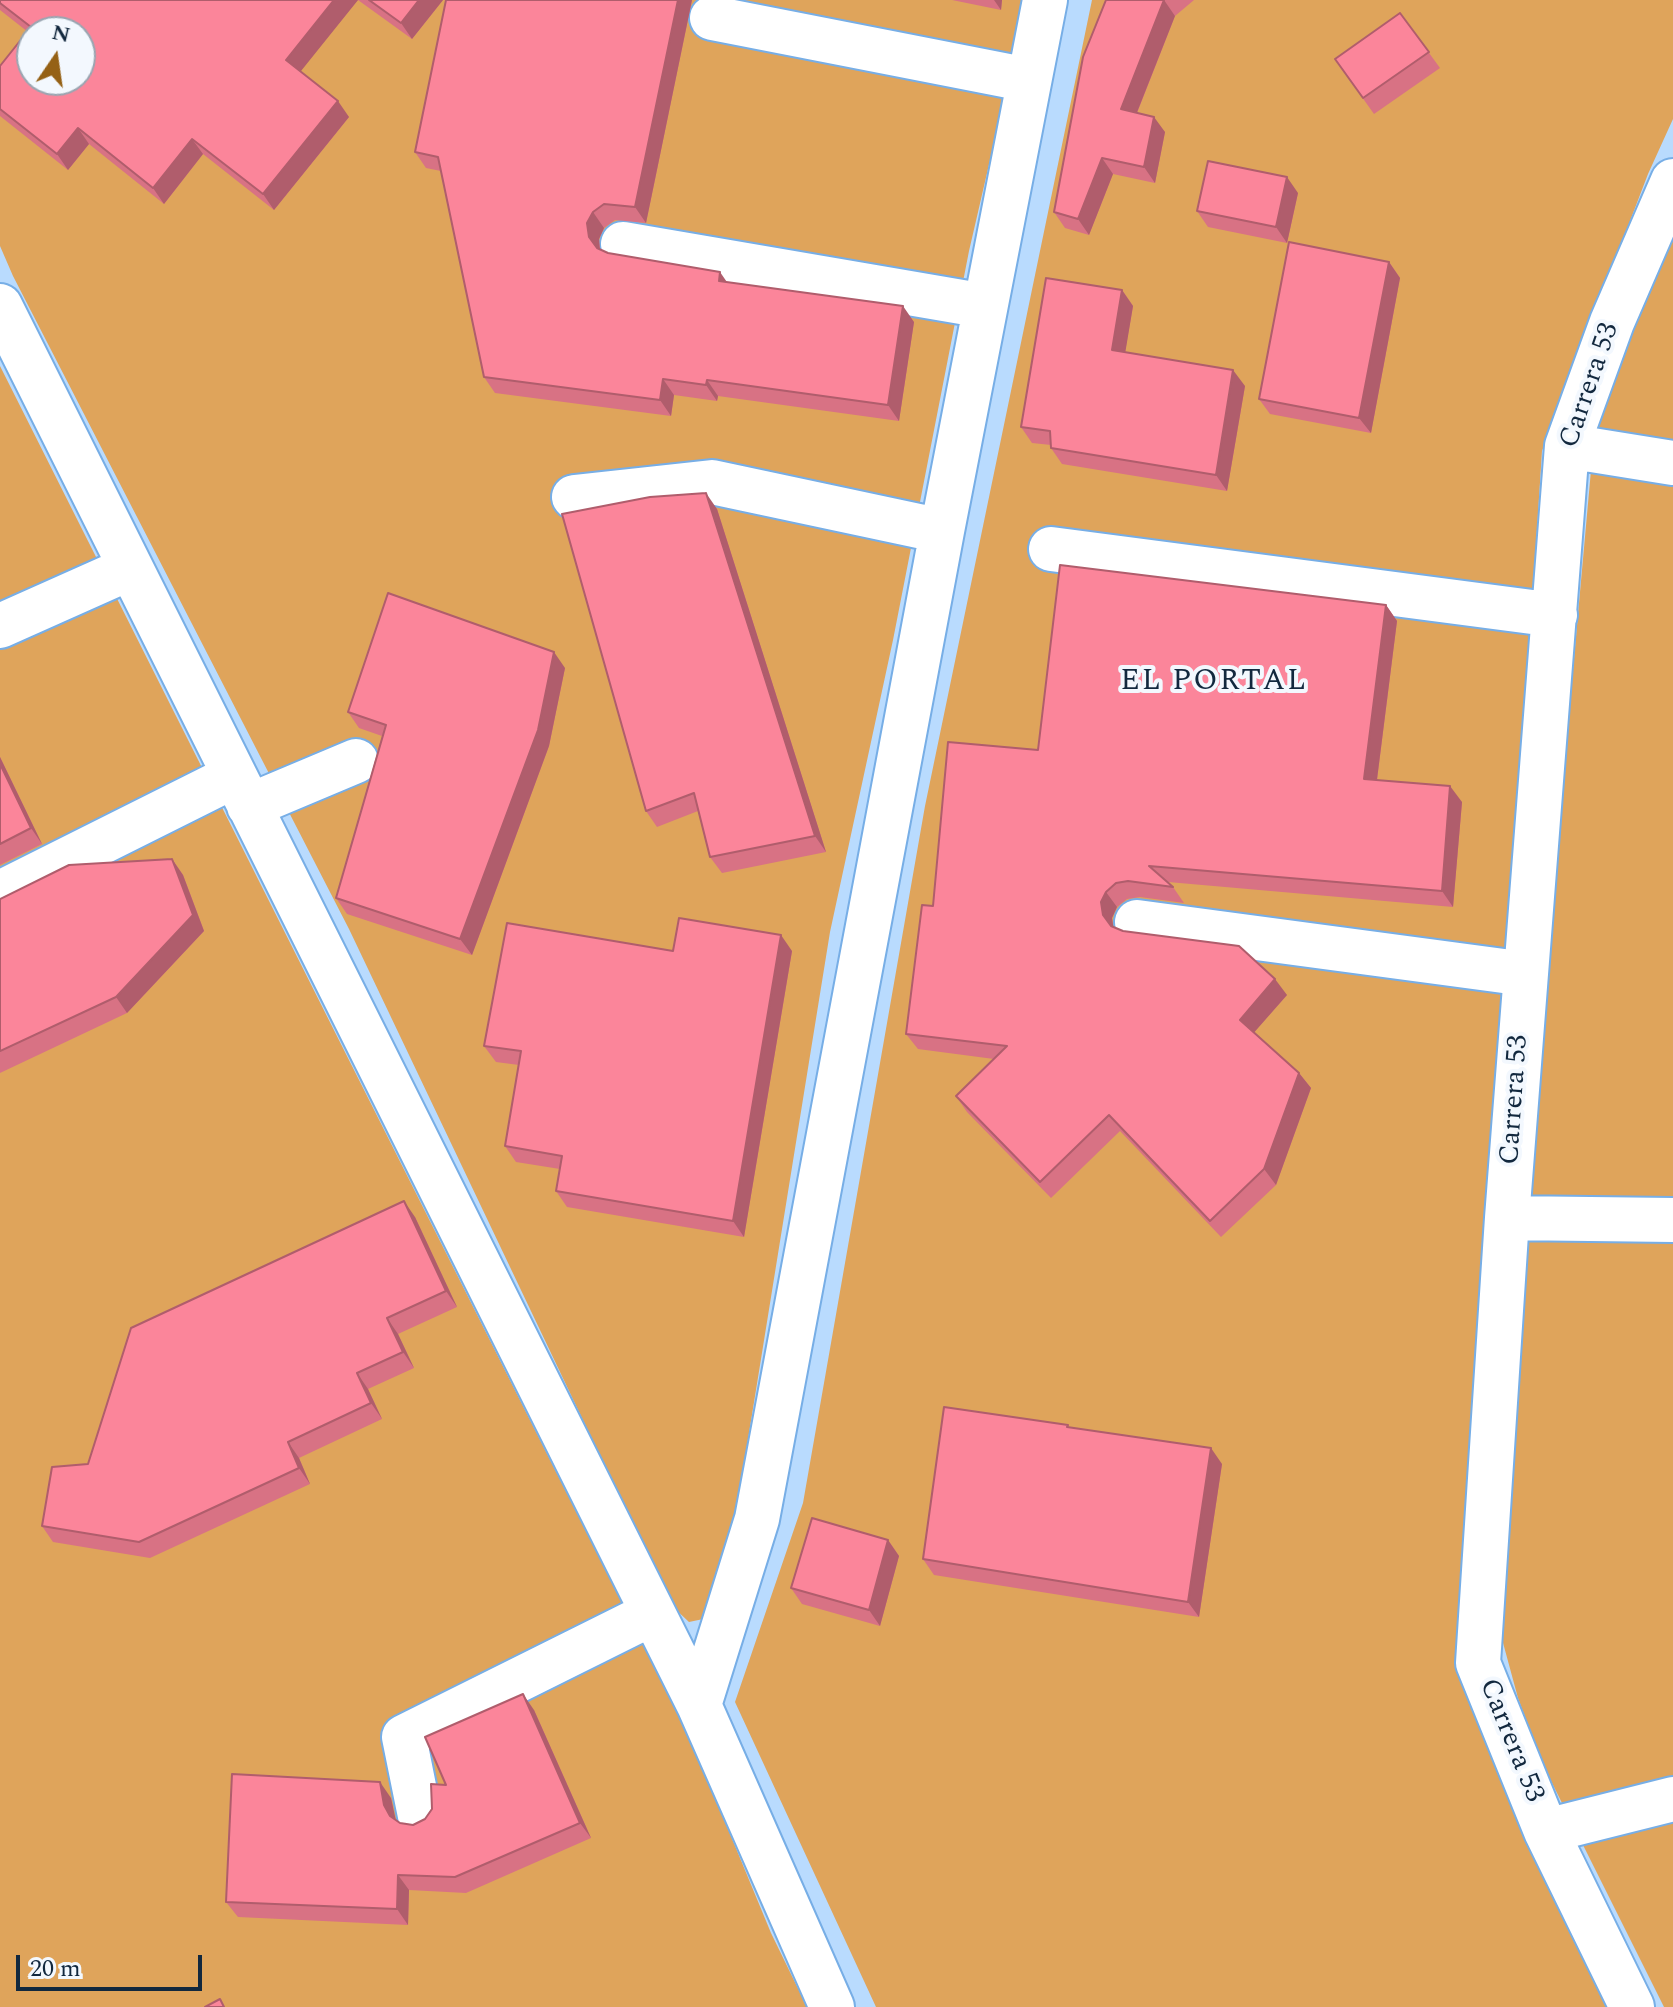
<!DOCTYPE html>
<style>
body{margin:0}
#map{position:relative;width:1673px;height:2007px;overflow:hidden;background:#b9dbfe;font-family:Spectral,serif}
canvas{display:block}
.north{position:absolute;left:16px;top:16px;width:80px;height:80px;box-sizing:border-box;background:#f3f8fe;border:2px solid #99a5b1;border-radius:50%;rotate:13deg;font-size:22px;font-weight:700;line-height:32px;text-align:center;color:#12283e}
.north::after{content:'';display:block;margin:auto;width:28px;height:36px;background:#956115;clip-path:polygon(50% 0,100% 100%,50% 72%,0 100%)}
.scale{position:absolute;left:16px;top:1955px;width:186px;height:36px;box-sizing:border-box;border:4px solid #12283e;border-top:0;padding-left:10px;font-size:24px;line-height:28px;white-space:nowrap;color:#12283e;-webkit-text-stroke:6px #f3f8fe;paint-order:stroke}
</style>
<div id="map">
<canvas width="1673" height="2007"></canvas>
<div class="north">N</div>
<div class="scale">20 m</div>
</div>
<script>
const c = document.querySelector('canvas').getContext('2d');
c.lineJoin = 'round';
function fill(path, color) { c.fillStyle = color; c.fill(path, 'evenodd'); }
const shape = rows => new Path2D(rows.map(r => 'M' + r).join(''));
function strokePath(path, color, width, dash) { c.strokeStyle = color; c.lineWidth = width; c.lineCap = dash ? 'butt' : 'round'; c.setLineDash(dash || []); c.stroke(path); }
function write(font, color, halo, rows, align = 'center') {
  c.font = font + ' Spectral,serif'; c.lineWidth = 8; c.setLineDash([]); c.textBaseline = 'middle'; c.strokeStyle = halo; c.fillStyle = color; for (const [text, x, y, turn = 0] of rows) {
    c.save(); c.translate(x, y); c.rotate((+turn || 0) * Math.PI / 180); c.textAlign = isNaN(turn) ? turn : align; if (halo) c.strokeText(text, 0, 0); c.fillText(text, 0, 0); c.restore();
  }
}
fill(shape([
 [0,0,1027,0,969,251,893,640,830,932,734,1526,708,1618,689,1622,671,1605,349,929,13,276,0,246],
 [32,32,80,32,80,80,32,80],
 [1092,0,1673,0,1673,119,1648,174,1542,451,1506,1013,1455,1662,1618,2007,876,2007,735,1702,803,1503,925,806],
 [1673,234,1673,2007,1664,2007,1543,1765,1518,1698,1499,1628,1539,1046,1595,426],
 [0,366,614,1587,671,1691,771,1933,807,2007,0,2007]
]), '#dfa45b');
const minor = shape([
 [712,18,1029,80],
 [623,244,985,306],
 [0,306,699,1705,832,2007],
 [1567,446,1673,463],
 [574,497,712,482,942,531],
 [1051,549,1555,615],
 [0,626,130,568],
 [249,806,356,761],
 [0,893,234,776],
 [1137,922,1526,974],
 [1507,1218,1673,1220],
 [699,1705,757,1519,942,531,1045,0],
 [420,1816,404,1737,653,1613],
 [1546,1831,1673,1799],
 [1632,2007,1546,1831,1478,1663,1507,1218,1567,446,1612,322,1673,181]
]);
strokePath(minor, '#77aee6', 48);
strokePath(minor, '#fff', 44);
fill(shape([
 [0,0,358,0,300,71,349,117,274,210,203,154,164,204,89,144,68,170,0,116,0,66,28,32,0,10],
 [358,0,443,0,412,39],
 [446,0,692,0,646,223,615,220,604,228,599,239,600,249,608,253,726,282,914,322,899,421,718,396,717,401,674,395,671,416,495,393,484,377,441,171,426,168,415,152],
 [952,0,1002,0,1001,10],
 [1106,0,1194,0,1175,16,1137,113,1165,132,1155,183,1113,174,1089,235,1065,228,1054,212],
 [1400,13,1440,68,1374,114,1335,59],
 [1298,193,1287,243,1208,227,1197,211],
 [1389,262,1400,278,1371,433,1270,414,1259,399],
 [1122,290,1133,306,1125,352,1245,386,1227,491,1062,464,1051,448,1051,445,1032,443,1021,427],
 [717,509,826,852,722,873,710,857,698,811,657,827,646,811],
 [1386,605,1397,621,1377,780,1462,802,1453,907,1168,882,1173,887,1184,903,1140,897,1127,899,1117,907,1112,918,1113,927,1287,995,1254,1032,1299,1073,1311,1088,1276,1185,1221,1237,1120,1131,1051,1198,967,1112,956,1096,994,1059,918,1049,906,1034,933,906,1038,750],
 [565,668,549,746,472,955,347,914,336,898,382,736,359,728,348,712],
 [0,757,42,844,0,865],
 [172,859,183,875,204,931,127,1013,0,1073,0,899],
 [673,951,792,951,744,1237,567,1207,556,1191,560,1169,516,1162,505,1146,519,1065,496,1062,484,1046],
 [415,1217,457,1307,398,1334,414,1368,368,1389,382,1419,299,1458,310,1484,150,1558,53,1542,42,1526,88,1464],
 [1070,1428,1222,1464,1199,1617,934,1575,923,1559],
 [888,1540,899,1556,880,1626,802,1604,791,1588],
 [534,1710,591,1838,466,1893,409,1890,408,1925,238,1917,226,1902,391,1798,395,1820,400,1823,413,1825,425,1819,446,1785]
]), '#d87284');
fill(shape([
 [334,0,358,0,297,76,286,60],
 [419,0,443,0,412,39,401,23],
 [678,0,692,0,646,223,635,207],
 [994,0,1002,0,1001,10],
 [1164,0,1175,16,1132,125,1121,109],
 [338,101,349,117,274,210,263,194],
 [1154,117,1165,132,1155,183,1144,167],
 [78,128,89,144,68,170,57,154],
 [192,139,203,154,164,204,153,188],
 [1102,158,1113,174,1089,235,1078,219],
 [1287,177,1298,193,1287,243,1276,227],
 [593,212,604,228,599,239,600,253,589,237,587,223],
 [1389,262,1400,278,1371,433,1359,418],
 [720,272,731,288,719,281],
 [1122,290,1133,306,1123,366,1112,350],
 [903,306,914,322,899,421,888,405],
 [1233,370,1245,386,1227,491,1216,475],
 [663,379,674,395,671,416,660,400],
 [707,380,718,396,717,401,706,385],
 [706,493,717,509,826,852,815,836],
 [1386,605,1397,621,1375,795,1364,779],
 [554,652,565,668,549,746,472,955,460,939],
 [0,757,42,844,31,828,0,764],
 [1450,786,1462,802,1453,907,1442,891],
 [172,859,183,875,204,931,127,1013,116,997],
 [1106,892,1117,907,1112,918,1114,931,1103,915,1101,902],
 [781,935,792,951,744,1237,733,1221],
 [1275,979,1287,995,1251,1036,1240,1020],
 [1299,1073,1311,1088,1276,1185,1264,1169],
 [404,1201,415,1217,457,1307,446,1291],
 [387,1318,398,1334,414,1368,403,1352],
 [357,1373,368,1389,382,1419,371,1403],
 [288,1442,299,1458,310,1484,299,1468],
 [1211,1448,1222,1464,1199,1617,1188,1602],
 [888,1540,899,1556,880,1626,869,1610],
 [523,1694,534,1710,591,1838,580,1823],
 [380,1782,391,1798,396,1821,390,1816,384,1805],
 [398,1875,409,1890,408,1925,397,1909]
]), '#b05d6c');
const building = shape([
 [0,0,334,0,286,60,338,101,263,194,192,139,153,188,78,128,57,154,0,109,0,66,31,27,0,3,0,0],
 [32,32,80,32,80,80,32,80,32,32],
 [369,0,419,0,401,23,369,0],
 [446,0,678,0,635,207,604,204,593,212,587,223,589,237,597,248,608,253,720,272,719,281,903,306,888,405,707,380,706,385,663,379,660,400,484,377,438,157,415,152,446,0],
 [1106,0,1164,0,1121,109,1154,117,1144,167,1102,158,1078,219,1054,212,1083,57,1106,0],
 [1400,13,1429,52,1363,98,1335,59,1400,13],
 [1208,161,1287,177,1276,227,1197,211,1208,161],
 [1289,242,1389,262,1359,418,1259,399,1289,242],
 [1046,278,1122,290,1112,350,1233,370,1216,475,1051,448,1050,431,1021,427,1046,278],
 [706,493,815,836,710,857,694,793,646,811,562,514,650,497,706,493],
 [1060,565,1386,605,1364,779,1450,786,1442,891,1149,866,1173,887,1128,881,1116,883,1106,892,1101,902,1103,915,1111,926,1123,931,1239,946,1275,979,1240,1020,1299,1073,1264,1169,1210,1221,1109,1115,1040,1182,956,1096,1007,1046,906,1034,922,905,933,906,948,742,1038,750,1060,565],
 [388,593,554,652,538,730,460,939,336,898,386,725,348,712,388,593],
 [0,764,31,828,0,844,0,764],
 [172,859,193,915,116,997,0,1051,0,899,69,865,172,859],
 [679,918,781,935,733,1221,556,1191,562,1156,505,1146,521,1051,484,1046,507,923,673,951,679,918],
 [404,1201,446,1291,387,1318,403,1352,357,1373,371,1403,288,1442,299,1468,139,1542,42,1526,52,1467,88,1464,131,1328,404,1201],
 [944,1407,1068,1425,1067,1427,1211,1448,1188,1602,923,1559,944,1407],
 [812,1518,888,1540,869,1610,791,1588,812,1518],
 [523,1694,580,1823,455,1877,398,1875,397,1909,226,1902,232,1774,380,1782,384,1805,390,1816,400,1823,413,1825,425,1819,432,1809,431,1784,446,1785,425,1737,523,1694],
 [220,1999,224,2007,205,2007,220,1999]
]);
fill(building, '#fb859a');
strokePath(building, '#b05d6c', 2);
write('28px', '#12283e', '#f3f8fe', [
 ["Carrera 53",1591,386,-71],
 ["Carrera 53",1516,1100,-86],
 ["Carrera 53",1510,1741,68]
]);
c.letterSpacing = '2px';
write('30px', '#12283e', '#f3f8fe', [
 ["EL PORTAL",1214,683]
]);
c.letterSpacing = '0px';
</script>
